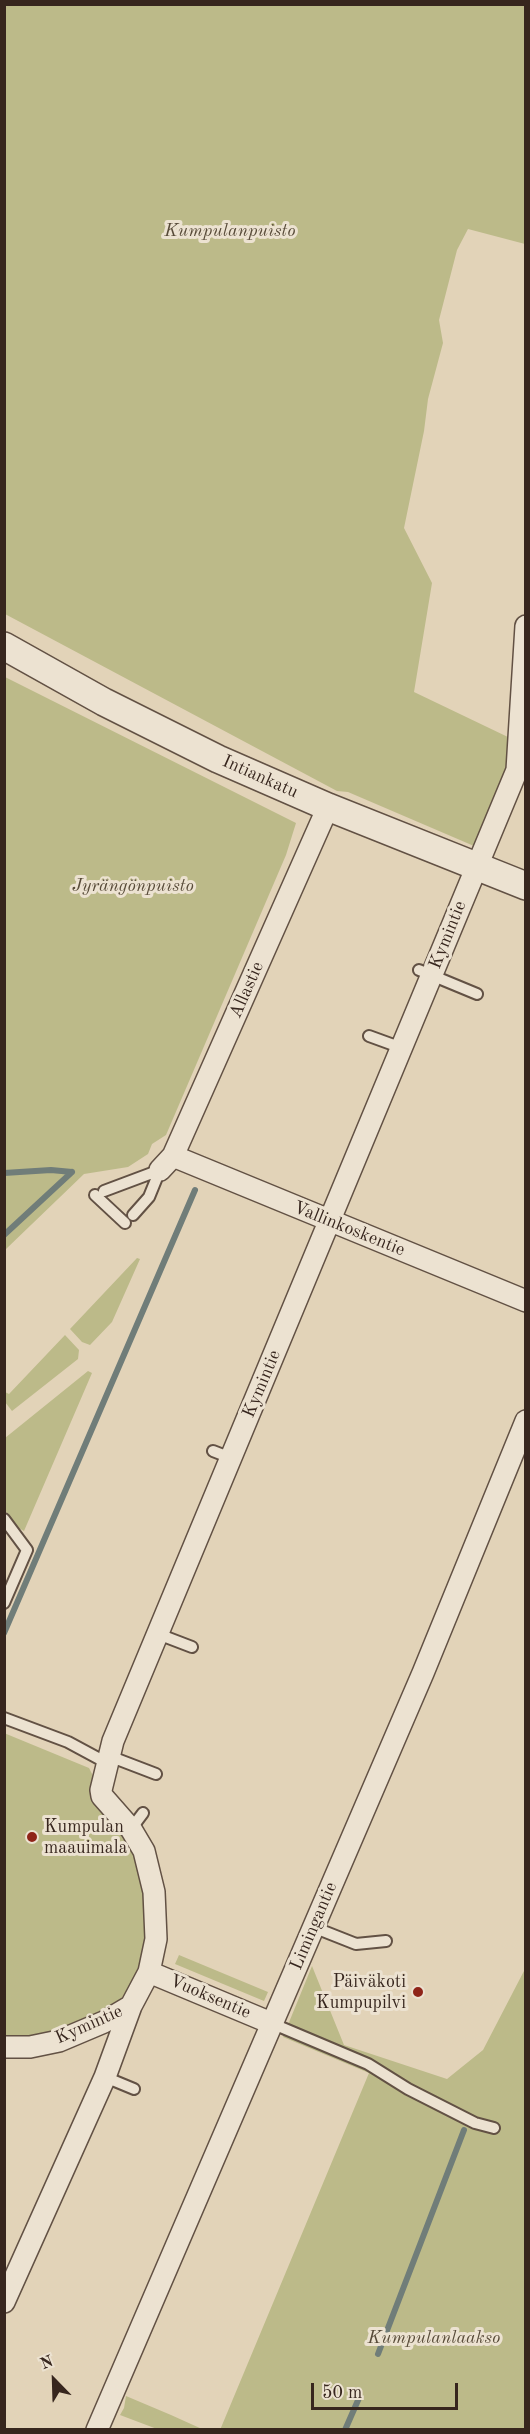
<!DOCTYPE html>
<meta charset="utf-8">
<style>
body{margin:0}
#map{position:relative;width:530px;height:2434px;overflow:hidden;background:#e2d3b8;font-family:"Old Standard TT",serif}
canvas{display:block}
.frame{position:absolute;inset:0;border:6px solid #37261e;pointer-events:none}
.north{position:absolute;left:24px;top:2350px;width:60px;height:60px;-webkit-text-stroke:4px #ece2d1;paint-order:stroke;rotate:337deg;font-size:16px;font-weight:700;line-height:24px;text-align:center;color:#37261e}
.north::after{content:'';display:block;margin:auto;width:21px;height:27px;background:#37261e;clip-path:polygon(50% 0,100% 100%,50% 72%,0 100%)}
.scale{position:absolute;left:311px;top:2383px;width:147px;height:27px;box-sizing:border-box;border:3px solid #37261e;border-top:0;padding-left:8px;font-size:18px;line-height:21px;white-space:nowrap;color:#37261e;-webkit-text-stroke:4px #ece2d1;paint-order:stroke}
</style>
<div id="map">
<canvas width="530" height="2434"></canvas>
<div class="frame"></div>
<div class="north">N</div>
<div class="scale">50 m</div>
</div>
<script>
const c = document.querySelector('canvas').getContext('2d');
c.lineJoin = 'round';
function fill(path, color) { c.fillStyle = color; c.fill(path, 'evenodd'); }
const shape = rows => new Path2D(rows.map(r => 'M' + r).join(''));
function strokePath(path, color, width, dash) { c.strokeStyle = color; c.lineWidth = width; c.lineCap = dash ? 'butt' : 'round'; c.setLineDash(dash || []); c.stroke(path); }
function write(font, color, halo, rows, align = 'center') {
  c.font = font + ' "Old Standard TT",serif'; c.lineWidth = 6; c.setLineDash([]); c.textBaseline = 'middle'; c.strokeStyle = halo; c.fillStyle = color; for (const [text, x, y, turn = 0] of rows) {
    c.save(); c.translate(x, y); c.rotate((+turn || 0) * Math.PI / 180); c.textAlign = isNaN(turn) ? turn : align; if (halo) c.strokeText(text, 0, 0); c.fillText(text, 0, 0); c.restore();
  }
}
fill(shape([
 [4,5,525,5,525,244,468,229,457,250,439,320,443,343,428,399,424,431,404,528,432,583,414,692,510,738,506,774,474,846,348,792,337,791,5,614],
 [5,677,296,823,286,855,166,1135,152,1144,148,1154,128,1167,84,1174,5,1250],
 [137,1258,140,1259,112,1322,90,1345,82,1342,70,1329],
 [65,1335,79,1350,78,1359,12,1411,5,1402,5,1392,9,1394],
 [88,1371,92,1373,24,1531,17,1527,5,1510,5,1438],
 [4,1733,89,1768,141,1870,150,1919,141,1966,117,2006,61,2034,5,2041],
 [179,1955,268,1992,264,2001,175,1964],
 [312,1966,344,2045,447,2079,483,2050,525,1969,525,2429,220,2430,369,2073,283,2037],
 [126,2396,171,2415,202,2429,157,2429,120,2415,124,2408]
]), '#bcba89');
strokePath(shape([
 [4,1173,51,1170,72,1172],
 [4,1235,72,1172],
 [4,1633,195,1190],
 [378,2354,464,2130],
 [345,2430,359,2398]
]), '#707d79', 6);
const service = shape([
 [419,970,477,994],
 [369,1036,402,1048],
 [104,1191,160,1170,149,1197,133,1215],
 [95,1195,125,1223],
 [213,1451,231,1458],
 [4,1519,27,1550,4,1603],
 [158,1634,192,1647],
 [4,1718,68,1742,107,1763],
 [109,1756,156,1774],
 [131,1829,143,1813],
 [313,1927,356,1944,386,1941],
 [271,2023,368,2064,408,2089,475,2123,494,2128],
 [105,2077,134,2089]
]);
const minor = shape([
 [173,1156,526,1301],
 [160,1170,173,1156,328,807],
 [149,1972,271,2023],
 [4,2047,30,2047,59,2041,104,2022,131,2006],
 [4,2302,105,2077,131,2006,149,1972,156,1939,154,1892,144,1851,131,1829,102,1796,101,1790,113,1741,517,770,526,626],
 [97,2430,423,1673,526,1421]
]);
const tertiary = shape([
 [4,646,104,702,218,759,328,807,526,886]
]);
strokePath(service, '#625144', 14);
strokePath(minor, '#625144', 24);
strokePath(tertiary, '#625144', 30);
strokePath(service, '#ece2d1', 10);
strokePath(minor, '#ece2d1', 21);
strokePath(tertiary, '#ece2d1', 27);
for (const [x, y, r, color] of [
 [32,1837,6,"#8f2418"],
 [418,1992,6,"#8f2418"]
]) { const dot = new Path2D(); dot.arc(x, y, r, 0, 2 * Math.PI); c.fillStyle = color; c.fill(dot); strokePath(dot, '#ece2d1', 2); }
write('italic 18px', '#584b39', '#ece2d1', [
 ["Kumpulanpuisto",230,231],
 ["Jyrängönpuisto",133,886],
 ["Kumpulanlaakso",434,2338]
]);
write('18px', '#37261e', '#ece2d1', [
 ["Intiankatu",260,777,24],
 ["Kymintie",448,935,-68],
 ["Allastie",247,990,-66],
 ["Vallinkoskentie",349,1229,22],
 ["Kymintie",262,1384,-67],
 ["Limingantie",314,1926,-67],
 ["Vuoksentie",210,1997,23],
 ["Kymintie",89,2025,-24]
]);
write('18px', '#37261e', '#ece2d1', [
 ["Kumpulan",44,1827],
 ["maauimala",44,1848],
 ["Päiväkoti",406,1982,"right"],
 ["Kumpupilvi",406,2003,"right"]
], 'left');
</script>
